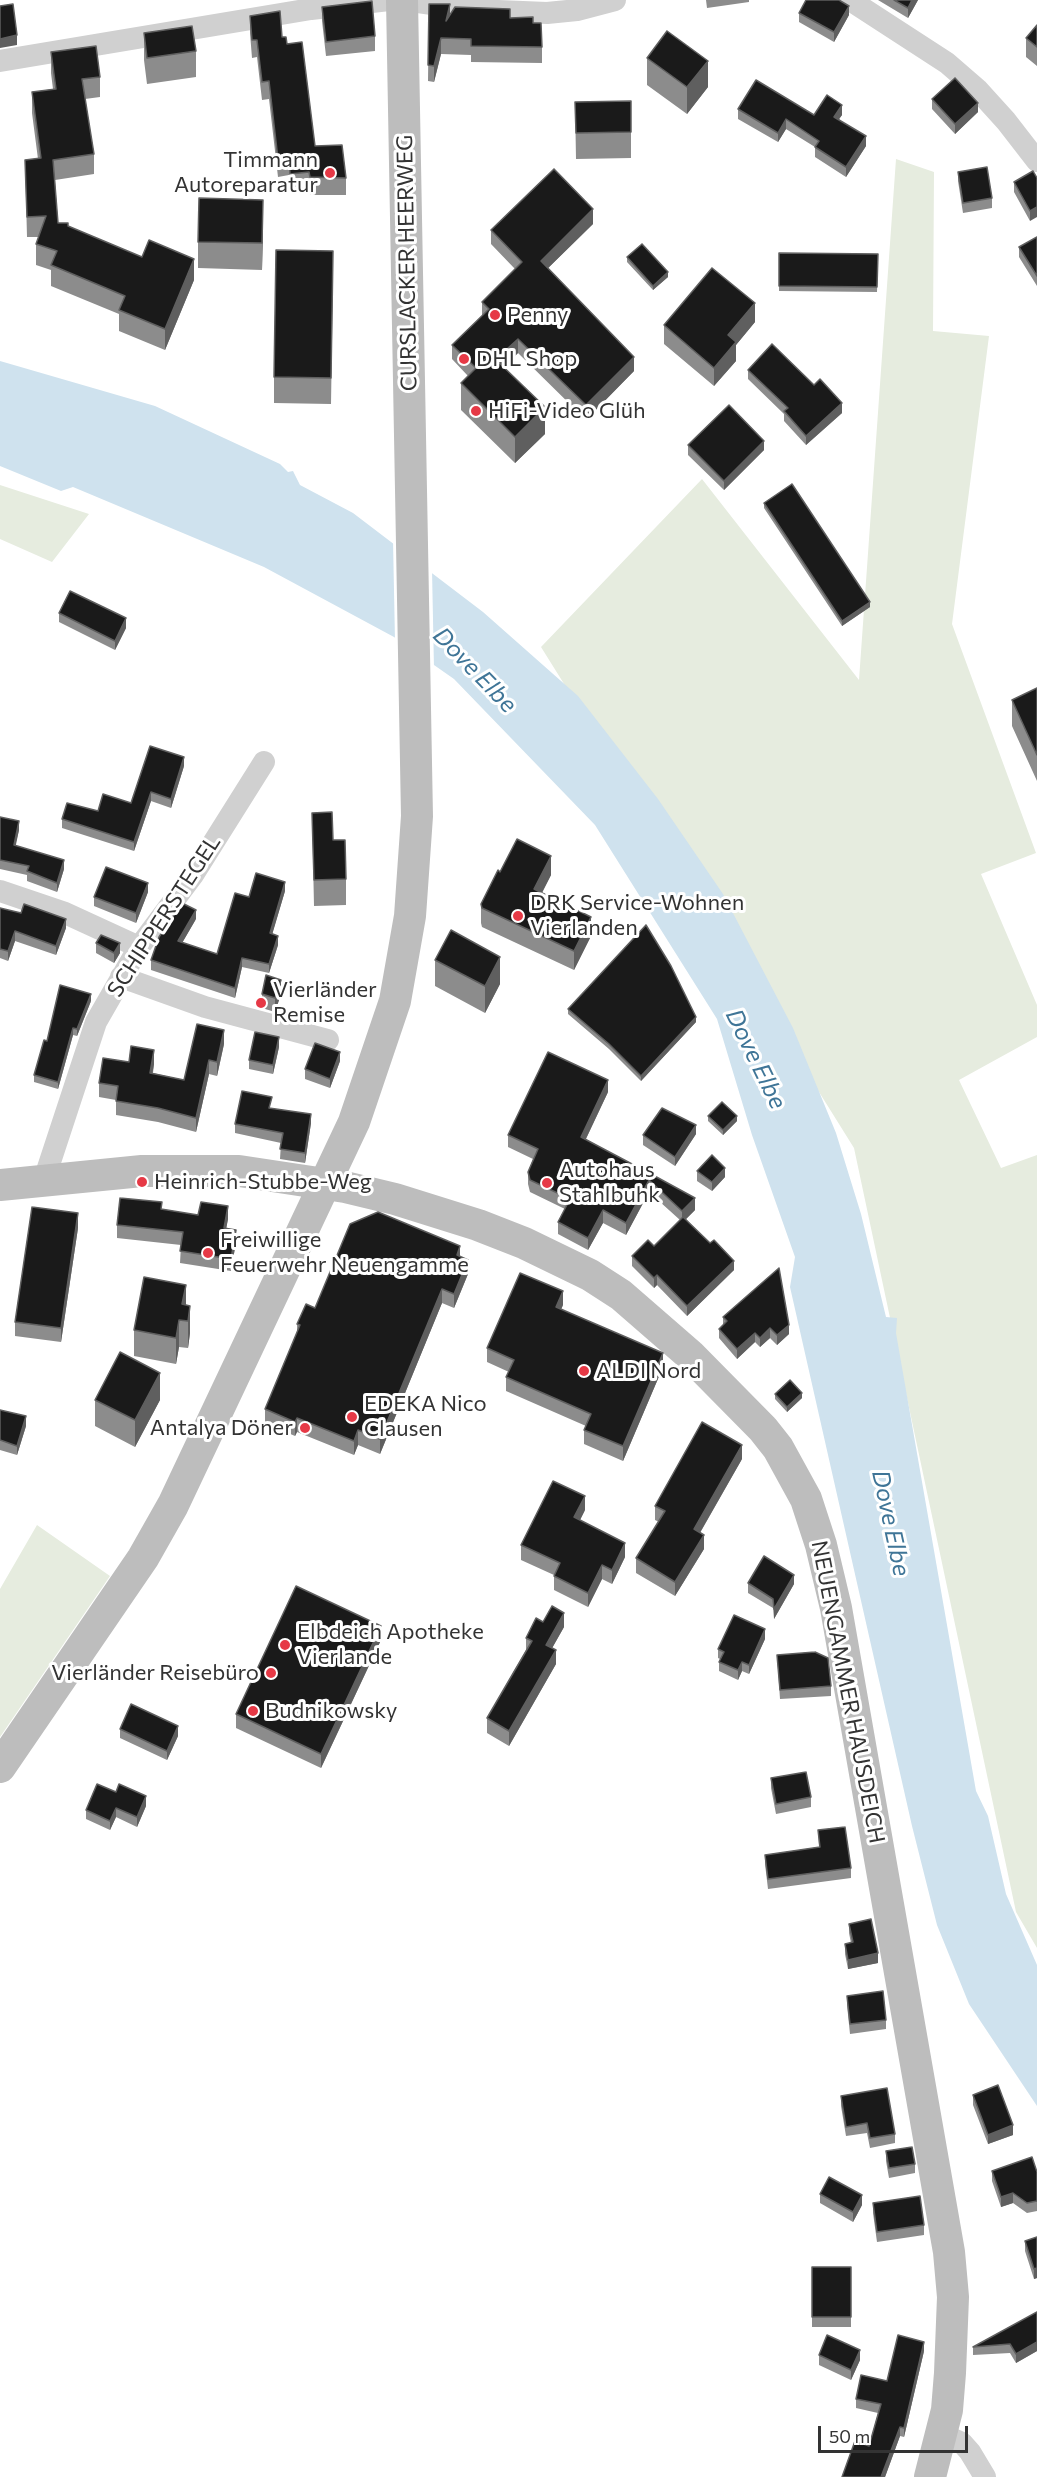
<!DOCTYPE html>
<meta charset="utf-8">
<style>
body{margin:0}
#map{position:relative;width:1037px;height:2477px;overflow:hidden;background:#fff;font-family:Commissioner,sans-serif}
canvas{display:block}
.scale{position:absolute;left:818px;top:2426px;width:150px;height:27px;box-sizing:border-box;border:3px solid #333;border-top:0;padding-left:8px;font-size:18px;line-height:21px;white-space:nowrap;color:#333;-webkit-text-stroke:4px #fff;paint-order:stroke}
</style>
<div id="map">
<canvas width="1037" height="2477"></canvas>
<div class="scale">50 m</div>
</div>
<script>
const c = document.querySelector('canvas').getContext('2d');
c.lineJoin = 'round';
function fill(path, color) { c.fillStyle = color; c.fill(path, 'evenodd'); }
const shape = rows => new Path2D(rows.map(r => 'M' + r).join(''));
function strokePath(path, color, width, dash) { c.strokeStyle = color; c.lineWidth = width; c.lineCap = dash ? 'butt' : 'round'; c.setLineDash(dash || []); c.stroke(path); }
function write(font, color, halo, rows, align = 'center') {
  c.font = font + ' Commissioner,sans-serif'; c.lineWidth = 6; c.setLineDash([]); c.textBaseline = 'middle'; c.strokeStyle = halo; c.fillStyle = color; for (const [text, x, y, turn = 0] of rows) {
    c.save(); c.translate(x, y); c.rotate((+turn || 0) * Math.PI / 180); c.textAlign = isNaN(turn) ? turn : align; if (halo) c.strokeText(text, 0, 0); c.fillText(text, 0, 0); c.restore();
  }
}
fill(shape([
 [896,159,934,172,933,331,989,336,952,624,1036,853,981,874,1037,1005,1037,1037,959,1080,1001,1168,1037,1155,1037,1948,1016,1912,854,1148,541,647,702,479,859,680],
 [0,485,89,514,52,562,0,539],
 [37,1525,110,1576,0,1737,0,1589]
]), '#e6ecdf');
fill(shape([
 [0,361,155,406,280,464,288,472,293,471,300,485,353,513,483,612,578,696,658,799,723,894,793,1028,836,1133,861,1214,886,1317,897,1318,896,1333,976,1791,988,1816,1006,1894,1037,1965,1037,2106,969,2004,937,1925,912,1826,790,1287,795,1257,752,1135,717,1019,595,825,454,679,394,637,264,567,73,487,61,491,0,466]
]), '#cfe2ee');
fill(shape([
 [393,540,432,570,434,669,395,641]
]), '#fff');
strokePath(shape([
 [404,0,474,10,547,13,577,10,615,0],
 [850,0,947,63,977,89,1006,121,1037,161],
 [0,61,311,9,389,0],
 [0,891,65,913,139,947],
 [121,977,205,1007,328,1040],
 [44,1180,96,1022,139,947,193,875,264,762],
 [942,2434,962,2443,970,2452,985,2477]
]), '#d0d0d0', 22);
strokePath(shape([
 [0,1185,142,1171,239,1171,345,1187,395,1199,478,1225,524,1243,590,1275,621,1295,690,1355,763,1429,778,1448,806,1499,821,1545,836,1608,949,2252,953,2297,950,2373,947,2410,930,2477],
 [0,1767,143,1558,173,1505,354,1122,395,1001,410,916,417,816,402,0]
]), '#bdbdbd', 32);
fill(shape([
 [706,0,749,0,749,2,707,8],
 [878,0,918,0,908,18],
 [429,4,450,15,510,18,533,23,542,47,542,63,471,62,471,55,441,54,434,82,428,81],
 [322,7,375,36,375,51,326,56,322,21],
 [799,13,849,15,834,42,799,22],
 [250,16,282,37,287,44,315,146,346,178,346,195,310,195,309,189,290,191,289,175,278,177,269,99,262,100,257,57,252,58,250,33],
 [1037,25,1037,66,1026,57,1026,38],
 [144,33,196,51,196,77,147,84,144,60],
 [51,52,100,77,100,97,85,99,94,154,94,174,55,180,58,223,68,226,194,280,165,350,119,331,119,314,51,286,51,270,36,265,36,244,39,237,27,237,25,160,38,159,32,113,32,92,53,89,51,73],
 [647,58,708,87,687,114,647,85],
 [932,99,978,112,955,134,932,109],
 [575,102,631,132,631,158,576,159],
 [738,109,814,115,842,115,839,119,866,146,846,177,815,157,815,147,786,129,778,142,738,119],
 [1033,171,1030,221,1014,192,1014,182],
 [958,172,992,198,992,208,963,213,958,181],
 [593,224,548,268,634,371,586,420,518,353,504,367,545,434,515,463,461,410,461,383,468,376,452,359,452,345,482,316,482,302,515,269,491,244,491,230],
 [263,226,262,270,198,268,198,242],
 [1037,237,1037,286,1019,257,1019,247],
 [779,253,878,254,877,292,779,291],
 [627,257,668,277,653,290,627,262],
 [333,277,331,404,274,403,274,377],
 [755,322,736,345,736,361,714,386,664,344,664,325],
 [748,370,842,413,806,445,784,421,784,414,748,379],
 [688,445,764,450,724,490,688,455],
 [764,503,870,607,842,626,764,508],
 [59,613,126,628,115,650,59,622],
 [1037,688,1037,781,1012,726,1012,700],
 [184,766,171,808,151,801,134,851,62,828,62,819,131,803],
 [312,813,333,840,346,879,346,905,314,906],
 [0,817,19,830,15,846,64,869,57,892,27,881,27,875,0,869],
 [500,872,551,875,542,893,591,936,574,970,482,927,481,923,481,904],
 [285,891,272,934,278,945,269,973,242,967,235,998,151,970,151,960,196,919,182,943,217,954,249,897],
 [148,892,136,923,94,906,94,897],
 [0,908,66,928,56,955,15,941,8,961,0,958],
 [96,943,120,953,114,963,96,953],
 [435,960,500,984,485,1013,435,986],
 [262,994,281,994,275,1012,262,1008],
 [91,1001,77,1036,73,1035,58,1089,34,1082,34,1075,47,1041],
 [568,1009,696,1022,641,1081,609,1049,568,1014],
 [224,1044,217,1076,209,1074,196,1132,158,1122,116,1115,116,1100,99,1097,99,1083,129,1062,154,1064,153,1073,184,1080],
 [279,1047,273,1074,249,1069,249,1060],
 [340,1061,330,1088,305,1079,305,1069],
 [608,1092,586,1139,649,1177,695,1210,686,1219,734,1270,687,1316,657,1285,654,1288,632,1266,632,1256,654,1246,680,1220,649,1192,626,1235,603,1223,588,1250,558,1234,558,1222,565,1209,530,1192,528,1184,528,1172,533,1159,508,1147,508,1135],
 [708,1116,737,1121,723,1135,708,1121],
 [311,1123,305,1163,280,1159,281,1143,235,1133,235,1124],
 [696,1134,675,1166,643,1145,643,1135],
 [697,1171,725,1177,712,1191,697,1181],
 [162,1210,228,1219,226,1228,236,1242,231,1271,180,1263,181,1245,117,1238,117,1225],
 [78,1228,61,1342,15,1336,15,1322],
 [460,1257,468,1274,454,1308,442,1303,380,1454,358,1445,354,1455,297,1432,295,1436,265,1423,265,1409,297,1332,297,1324,315,1308],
 [779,1268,789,1334,777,1345,770,1338,760,1347,755,1342,737,1359,719,1338,719,1329,723,1325,723,1317],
 [186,1305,190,1333,188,1348,179,1347,176,1364,134,1356,134,1330],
 [563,1305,561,1309,663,1367,623,1461,584,1444,584,1430,586,1426,506,1391,506,1377,509,1372,487,1362,487,1348],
 [775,1394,802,1398,787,1412,775,1399],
 [95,1400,160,1400,135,1447,95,1426],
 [0,1410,26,1426,17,1455,0,1450],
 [742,1459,700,1533,704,1549,675,1596,636,1573,636,1558,659,1522,655,1520,655,1506],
 [585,1510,580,1520,625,1557,612,1584,602,1579,588,1607,554,1590,554,1575,521,1560,521,1545],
 [748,1583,794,1584,774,1619,773,1608,748,1593],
 [543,1622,564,1627,552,1648,556,1664,509,1746,487,1733,487,1718,526,1650,526,1638],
 [765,1639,749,1674,742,1671,738,1680,719,1671,719,1662,720,1659,718,1658,718,1649],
 [381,1640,321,1768,236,1728,236,1714],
 [777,1655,831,1686,831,1696,780,1699],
 [120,1729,178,1736,167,1760,120,1738],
 [771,1778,811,1797,811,1807,776,1814,771,1788],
 [146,1806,137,1827,116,1817,110,1830,86,1819,86,1810],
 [818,1830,851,1868,851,1878,768,1889,765,1864,765,1855,819,1847],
 [849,1924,878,1963,848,1969,845,1954,845,1944,851,1943,849,1933],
 [847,1996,886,2020,886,2029,850,2034,847,2005],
 [973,2095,1013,2135,988,2144,973,2105],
 [841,2096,895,2134,895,2143,870,2148,867,2133,846,2136,841,2106],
 [886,2151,915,2164,915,2173,889,2178,886,2161],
 [992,2171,1037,2172,1037,2211,1027,2213,1013,2203,1001,2207,992,2181],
 [820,2194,862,2205,853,2222,820,2203],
 [873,2203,924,2225,924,2235,877,2242,873,2213],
 [1037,2237,1037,2278,1034,2279,1025,2251,1025,2241],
 [812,2267,851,2267,851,2327,812,2327],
 [1037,2312,1037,2351,1016,2363,1010,2353,973,2355,973,2347],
 [924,2351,904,2437,900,2436,885,2477,842,2477,869,2446,878,2413,856,2408,856,2399,887,2381],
 [819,2355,860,2360,851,2380,819,2365]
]), '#8c8c8c');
fill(shape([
 [912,0,918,0,908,18,908,8],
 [450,4,450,20,446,21],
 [849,6,849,15,834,42,834,32],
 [17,35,17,45,0,48,0,39],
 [441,38,441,54,434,82,434,66],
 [708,61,708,87,687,114,687,87],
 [978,103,978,112,955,134,955,124],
 [842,105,842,115,834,126,834,117],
 [786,119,786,129,778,142,778,133],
 [866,136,866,146,846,177,846,167],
 [263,200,263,226,262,270,262,243],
 [1037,207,1037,217,1030,221,1030,211],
 [593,209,593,224,541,275,541,261],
 [194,259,194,280,165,350,165,329],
 [668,272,668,277,653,290,653,286],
 [755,303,755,322,736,345,736,361,714,386,714,368,728,335],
 [518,339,518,353,481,388,481,374],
 [634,357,634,371,586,420,586,405],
 [842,403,842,413,806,445,806,436],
 [545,407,545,434,515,463,515,437],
 [764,441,764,450,724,490,724,481],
 [870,602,870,607,842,626,842,621],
 [126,618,126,628,115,650,115,641],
 [184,757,184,766,171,808,171,799],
 [151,792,151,801,134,851,134,842],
 [19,821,19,830,14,854,14,845],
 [551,856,551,875,534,908,534,889],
 [64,860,64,869,57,892,57,883],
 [285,882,285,891,270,942,270,933],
 [148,883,148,892,136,923,136,913],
 [196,910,196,919,178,950,178,941],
 [591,917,591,936,574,970,574,951],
 [66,919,66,928,56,955,56,946],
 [15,931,15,941,8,961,8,951],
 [278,936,278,945,269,973,269,964],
 [120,943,120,953,114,963,114,953],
 [500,957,500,984,485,1013,485,986],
 [242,958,242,967,235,998,235,988],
 [281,980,281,994,275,1012,275,998],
 [91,994,91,1001,77,1036,77,1029],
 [696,1017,696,1022,641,1081,641,1076],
 [73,1028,73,1035,58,1089,58,1082],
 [224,1030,224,1044,217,1076,217,1062],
 [279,1037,279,1047,273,1074,273,1065],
 [154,1050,154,1064,150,1087,150,1073],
 [340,1052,340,1061,330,1088,330,1079],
 [209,1060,209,1074,196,1132,196,1118],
 [608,1080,608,1092,581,1149,581,1137],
 [311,1114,311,1123,305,1163,305,1153],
 [737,1116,737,1121,723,1135,723,1130],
 [696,1125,696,1134,675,1166,675,1157],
 [725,1168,725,1177,712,1191,712,1182],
 [649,1180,649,1192,626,1235,626,1223],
 [695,1198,695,1210,682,1223,682,1211],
 [228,1206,228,1219,224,1241,224,1228],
 [603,1210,603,1223,588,1250,588,1238],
 [78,1213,78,1228,61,1342,61,1328],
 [236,1230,236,1242,231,1271,231,1259],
 [460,1246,460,1261,457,1255],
 [468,1260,468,1274,454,1308,454,1294],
 [734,1261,734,1270,687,1316,687,1306],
 [657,1275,657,1285,654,1288,654,1278],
 [186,1285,186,1311,182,1304],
 [442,1289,442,1303,380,1454,380,1439],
 [563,1291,563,1305,556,1321,556,1307],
 [190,1306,190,1333,188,1348,188,1321],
 [179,1320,179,1347,176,1364,176,1338],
 [789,1325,789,1334,777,1345,777,1335],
 [770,1328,770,1338,760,1347,760,1338],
 [755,1333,755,1342,737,1359,737,1349],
 [663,1353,663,1367,623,1461,623,1446],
 [160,1373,160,1400,135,1447,135,1420],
 [802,1393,802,1398,787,1412,787,1407],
 [26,1416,26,1426,17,1455,17,1446],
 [297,1418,297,1432,295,1436,295,1422],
 [358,1430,358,1445,354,1455,354,1441],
 [742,1445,742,1459,694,1543,694,1529],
 [585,1496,585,1510,574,1532,574,1517],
 [704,1535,704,1549,675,1596,675,1582],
 [625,1543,625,1557,612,1584,612,1570],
 [602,1565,602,1579,588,1607,588,1593],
 [794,1575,794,1584,774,1619,774,1609],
 [564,1613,564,1627,546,1659,546,1645],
 [381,1626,381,1640,321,1768,321,1754],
 [765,1629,765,1639,749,1674,749,1665],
 [556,1650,556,1664,509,1746,509,1731],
 [742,1662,742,1671,738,1680,738,1670],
 [178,1726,178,1736,167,1760,167,1751],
 [146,1796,146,1806,137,1827,137,1817],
 [116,1808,116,1817,110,1830,110,1821],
 [878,1953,878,1963,848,1969,848,1960],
 [1013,2125,1013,2135,988,2144,988,2135],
 [1013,2193,1013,2203,1001,2207,1001,2197],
 [862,2195,862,2205,853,2222,853,2212],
 [1037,2268,1037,2278,1034,2279,1034,2269],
 [924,2342,924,2351,904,2437,904,2428],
 [1037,2342,1037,2351,1016,2363,1016,2354],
 [860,2350,860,2360,851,2380,851,2370],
 [900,2427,900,2436,885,2477,881,2477]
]), '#5f5f5f');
const building = shape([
 [806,0,839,0,849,6,834,32,799,13,806,0],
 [894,0,912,0,908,8,894,0],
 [372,1,375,36,326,42,322,7,372,1],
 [13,4,17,35,0,39,0,6,13,4],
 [429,4,450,4,446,21,455,7,510,9,510,18,533,17,533,23,541,23,542,47,471,46,471,39,441,38,434,66,428,65,429,4],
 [280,11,282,37,286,37,287,44,302,42,315,146,342,145,346,178,310,177,309,172,290,174,289,158,278,159,269,81,262,82,257,40,252,40,250,16,280,11],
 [1037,25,1037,47,1026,38,1037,25],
 [192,26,196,51,147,58,144,33,192,26],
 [667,31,708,61,687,87,647,58,667,31],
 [96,46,100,77,82,79,94,154,53,160,58,223,68,223,68,226,142,257,149,240,194,259,165,329,119,310,125,296,51,265,57,251,36,244,46,216,27,217,25,160,41,158,32,92,56,89,51,52,96,46],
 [955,78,978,103,955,124,932,99,955,78],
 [756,80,814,115,827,95,842,105,834,117,866,136,846,167,815,147,819,141,786,119,778,133,738,109,756,80],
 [631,101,631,132,576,133,575,102,631,101],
 [987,167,992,198,963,203,958,172,987,167],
 [554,169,593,209,541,261,634,357,586,405,518,339,496,359,490,354,476,368,452,345,489,309,482,302,522,262,491,230,554,169],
 [1033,171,1037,178,1037,207,1030,211,1014,182,1033,171],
 [199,198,263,200,262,243,198,242,199,198],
 [1037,237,1037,276,1019,247,1037,237],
 [642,244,668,272,653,286,627,257,642,244],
 [276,250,333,251,331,378,274,377,276,250],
 [779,253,878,254,877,287,779,286,779,253],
 [712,268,755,303,728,335,736,342,714,368,664,325,712,268],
 [772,344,814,385,820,379,842,403,806,436,784,411,788,408,748,370,772,344],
 [490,354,545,407,515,437,461,383,490,354],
 [729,405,764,441,724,481,688,445,729,405],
 [792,484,870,602,842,621,764,503,792,484],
 [70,591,126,618,115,641,59,613,70,591],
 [1037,688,1037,755,1012,700,1037,688],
 [150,746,184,757,171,799,151,792,134,842,62,819,67,803,98,811,103,794,131,803,150,746],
 [332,812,333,840,345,840,346,879,314,880,312,813,332,812],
 [0,817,19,821,14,845,64,860,57,883,27,871,29,866,0,860,0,817],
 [517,839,551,856,534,889,591,917,574,951,482,908,481,904,498,870,500,872,517,839],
 [106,867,148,883,136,913,94,897,106,867],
 [256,873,285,882,270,933,278,936,269,964,242,958,235,988,151,960,159,937,182,903,196,910,178,941,217,954,235,893,249,897,256,873],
 [24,904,66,919,56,946,15,931,8,951,0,949,0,908,21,913,24,904],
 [646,925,671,966,696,1017,641,1076,609,1044,568,1009,646,925],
 [451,930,500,957,485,986,435,960,451,930],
 [101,935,120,943,114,953,96,943,101,935],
 [266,975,281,980,275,998,262,994,266,975],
 [60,985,91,994,77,1029,73,1028,58,1082,34,1075,44,1040,47,1041,60,985],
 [197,1024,224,1030,217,1062,209,1060,196,1118,158,1108,116,1101,118,1086,99,1083,103,1058,129,1062,131,1046,154,1050,150,1073,184,1080,197,1024],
 [255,1032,279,1037,273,1065,249,1060,255,1032],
 [315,1043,340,1052,330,1079,305,1069,315,1043],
 [548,1052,608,1080,581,1137,649,1173,649,1177,651,1174,695,1198,682,1211,649,1180,626,1223,603,1210,588,1238,558,1222,570,1199,530,1180,528,1172,538,1149,508,1135,548,1052],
 [242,1091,272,1097,269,1108,311,1114,305,1153,280,1149,283,1133,235,1124,242,1091],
 [722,1102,737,1116,723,1130,708,1116,722,1102],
 [662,1108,696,1125,675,1157,643,1135,662,1108],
 [712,1155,725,1168,712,1182,697,1171,712,1155],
 [120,1198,162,1202,161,1209,198,1215,201,1202,228,1206,224,1228,236,1230,231,1259,180,1251,183,1232,117,1225,120,1198],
 [32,1207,78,1213,61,1328,15,1322,32,1207],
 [378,1212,460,1246,457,1255,468,1260,454,1294,442,1289,380,1439,358,1430,354,1441,297,1418,295,1422,265,1409,300,1325,297,1324,306,1304,315,1308,350,1224,378,1212],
 [683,1217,710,1243,714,1240,734,1261,687,1306,657,1275,654,1278,632,1256,648,1240,654,1246,683,1217],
 [779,1268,789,1325,777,1335,770,1328,760,1338,755,1333,737,1349,719,1329,727,1321,723,1317,779,1268],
 [520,1273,563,1291,556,1307,663,1353,623,1446,584,1430,591,1414,506,1377,514,1360,487,1348,520,1273],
 [144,1277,186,1285,182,1304,190,1306,188,1321,179,1320,176,1338,134,1330,144,1277],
 [120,1352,160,1373,135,1420,95,1400,120,1352],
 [790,1380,802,1393,787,1407,775,1394,790,1380],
 [0,1410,26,1416,17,1446,0,1440,0,1410],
 [702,1422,742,1445,694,1529,704,1535,675,1582,636,1558,665,1511,655,1506,702,1422],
 [553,1481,585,1496,574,1517,625,1543,612,1570,602,1565,588,1593,554,1576,560,1563,521,1545,553,1481],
 [764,1556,794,1575,774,1609,773,1599,748,1583,764,1556],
 [296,1586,381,1626,321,1754,236,1714,296,1586],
 [552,1606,564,1613,546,1645,556,1650,509,1731,487,1718,532,1641,526,1638,536,1618,543,1622,552,1606],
 [734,1615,765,1629,749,1665,742,1662,738,1670,719,1662,724,1652,718,1649,734,1615],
 [815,1652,828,1658,831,1686,780,1690,777,1655,815,1652],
 [131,1704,178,1726,167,1751,120,1729,131,1704],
 [806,1772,811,1797,776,1804,771,1778,806,1772],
 [97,1784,116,1792,119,1784,146,1796,137,1817,116,1808,110,1821,86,1810,97,1784],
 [845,1827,851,1868,768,1879,765,1855,820,1847,818,1830,845,1827],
 [871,1919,878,1953,848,1960,845,1944,853,1942,849,1924,871,1919],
 [883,1991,886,2020,850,2024,847,1996,883,1991],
 [998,2085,1013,2125,988,2135,973,2095,998,2085],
 [887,2088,895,2134,870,2138,867,2123,846,2127,841,2096,887,2088],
 [912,2147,915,2164,889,2168,886,2151,912,2147],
 [1032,2157,1037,2172,1037,2201,1027,2203,1013,2193,1001,2197,992,2171,1032,2157],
 [829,2177,862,2195,853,2212,820,2194,829,2177],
 [920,2196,924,2225,877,2232,873,2203,920,2196],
 [1037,2237,1037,2268,1034,2269,1025,2241,1037,2237],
 [812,2267,851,2267,851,2317,812,2317,812,2267],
 [1037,2312,1037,2342,1016,2354,1010,2344,973,2347,1037,2312],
 [827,2335,860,2350,851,2370,819,2355,827,2335],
 [898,2335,924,2342,904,2428,900,2427,881,2477,842,2477,855,2441,869,2446,881,2404,856,2399,861,2375,887,2381,898,2335]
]);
fill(building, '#1a1a1a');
strokePath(building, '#5f5f5f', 1.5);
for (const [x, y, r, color] of [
 [330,173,6,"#e63946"],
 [495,315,6,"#e63946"],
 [464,359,6,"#e63946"],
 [476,411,6,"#e63946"],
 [518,916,6,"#e63946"],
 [261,1003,6,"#e63946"],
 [142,1182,6,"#e63946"],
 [547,1183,6,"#e63946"],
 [208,1253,6,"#e63946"],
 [584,1371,6,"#e63946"],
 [352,1417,6,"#e63946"],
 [305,1428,6,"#e63946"],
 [285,1645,6,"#e63946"],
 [271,1673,6,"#e63946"],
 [253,1711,6,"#e63946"]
]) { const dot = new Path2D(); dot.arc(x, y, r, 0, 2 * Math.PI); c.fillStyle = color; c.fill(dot); strokePath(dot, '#fff', 2); }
write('22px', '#333', '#fff', [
 ["Timmann",318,160,"right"],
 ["Autoreparatur",318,185,"right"],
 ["Penny",507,315],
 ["DHL Shop",476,359],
 ["HiFi-Video Glüh",488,411],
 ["DRK Service-Wohnen",530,903],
 ["Vierlanden",530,928],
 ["Vierländer",273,990],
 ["Remise",273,1015],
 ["Autohaus",559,1170],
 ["Stahlbuhk",559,1195],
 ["Heinrich-Stubbe-Weg",154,1182],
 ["Freiwillige",220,1240],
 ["Feuerwehr Neuengamme",220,1265],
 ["ALDI Nord",596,1371],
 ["EDEKA Nico",364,1404],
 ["Clausen",364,1429],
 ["Antalya Döner",293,1428,"right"],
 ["Elbdeich Apotheke",297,1632],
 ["Vierlande",297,1657],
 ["Vierländer Reisebüro",259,1673,"right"],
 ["Budnikowsky",265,1711]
], 'left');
write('22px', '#333', '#fff', [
 ["CURSLACKER HEERWEG",407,263,-91],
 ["SCHIPPERSTEGEL",164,916,-57],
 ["NEUENGAMMER HAUSDEICH",848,1692,79]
]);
write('italic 24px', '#3f7597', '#fff', [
 ["Dove Elbe",475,670,46],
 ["Dove Elbe",756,1059,64],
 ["Dove Elbe",891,1523,78]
]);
</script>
